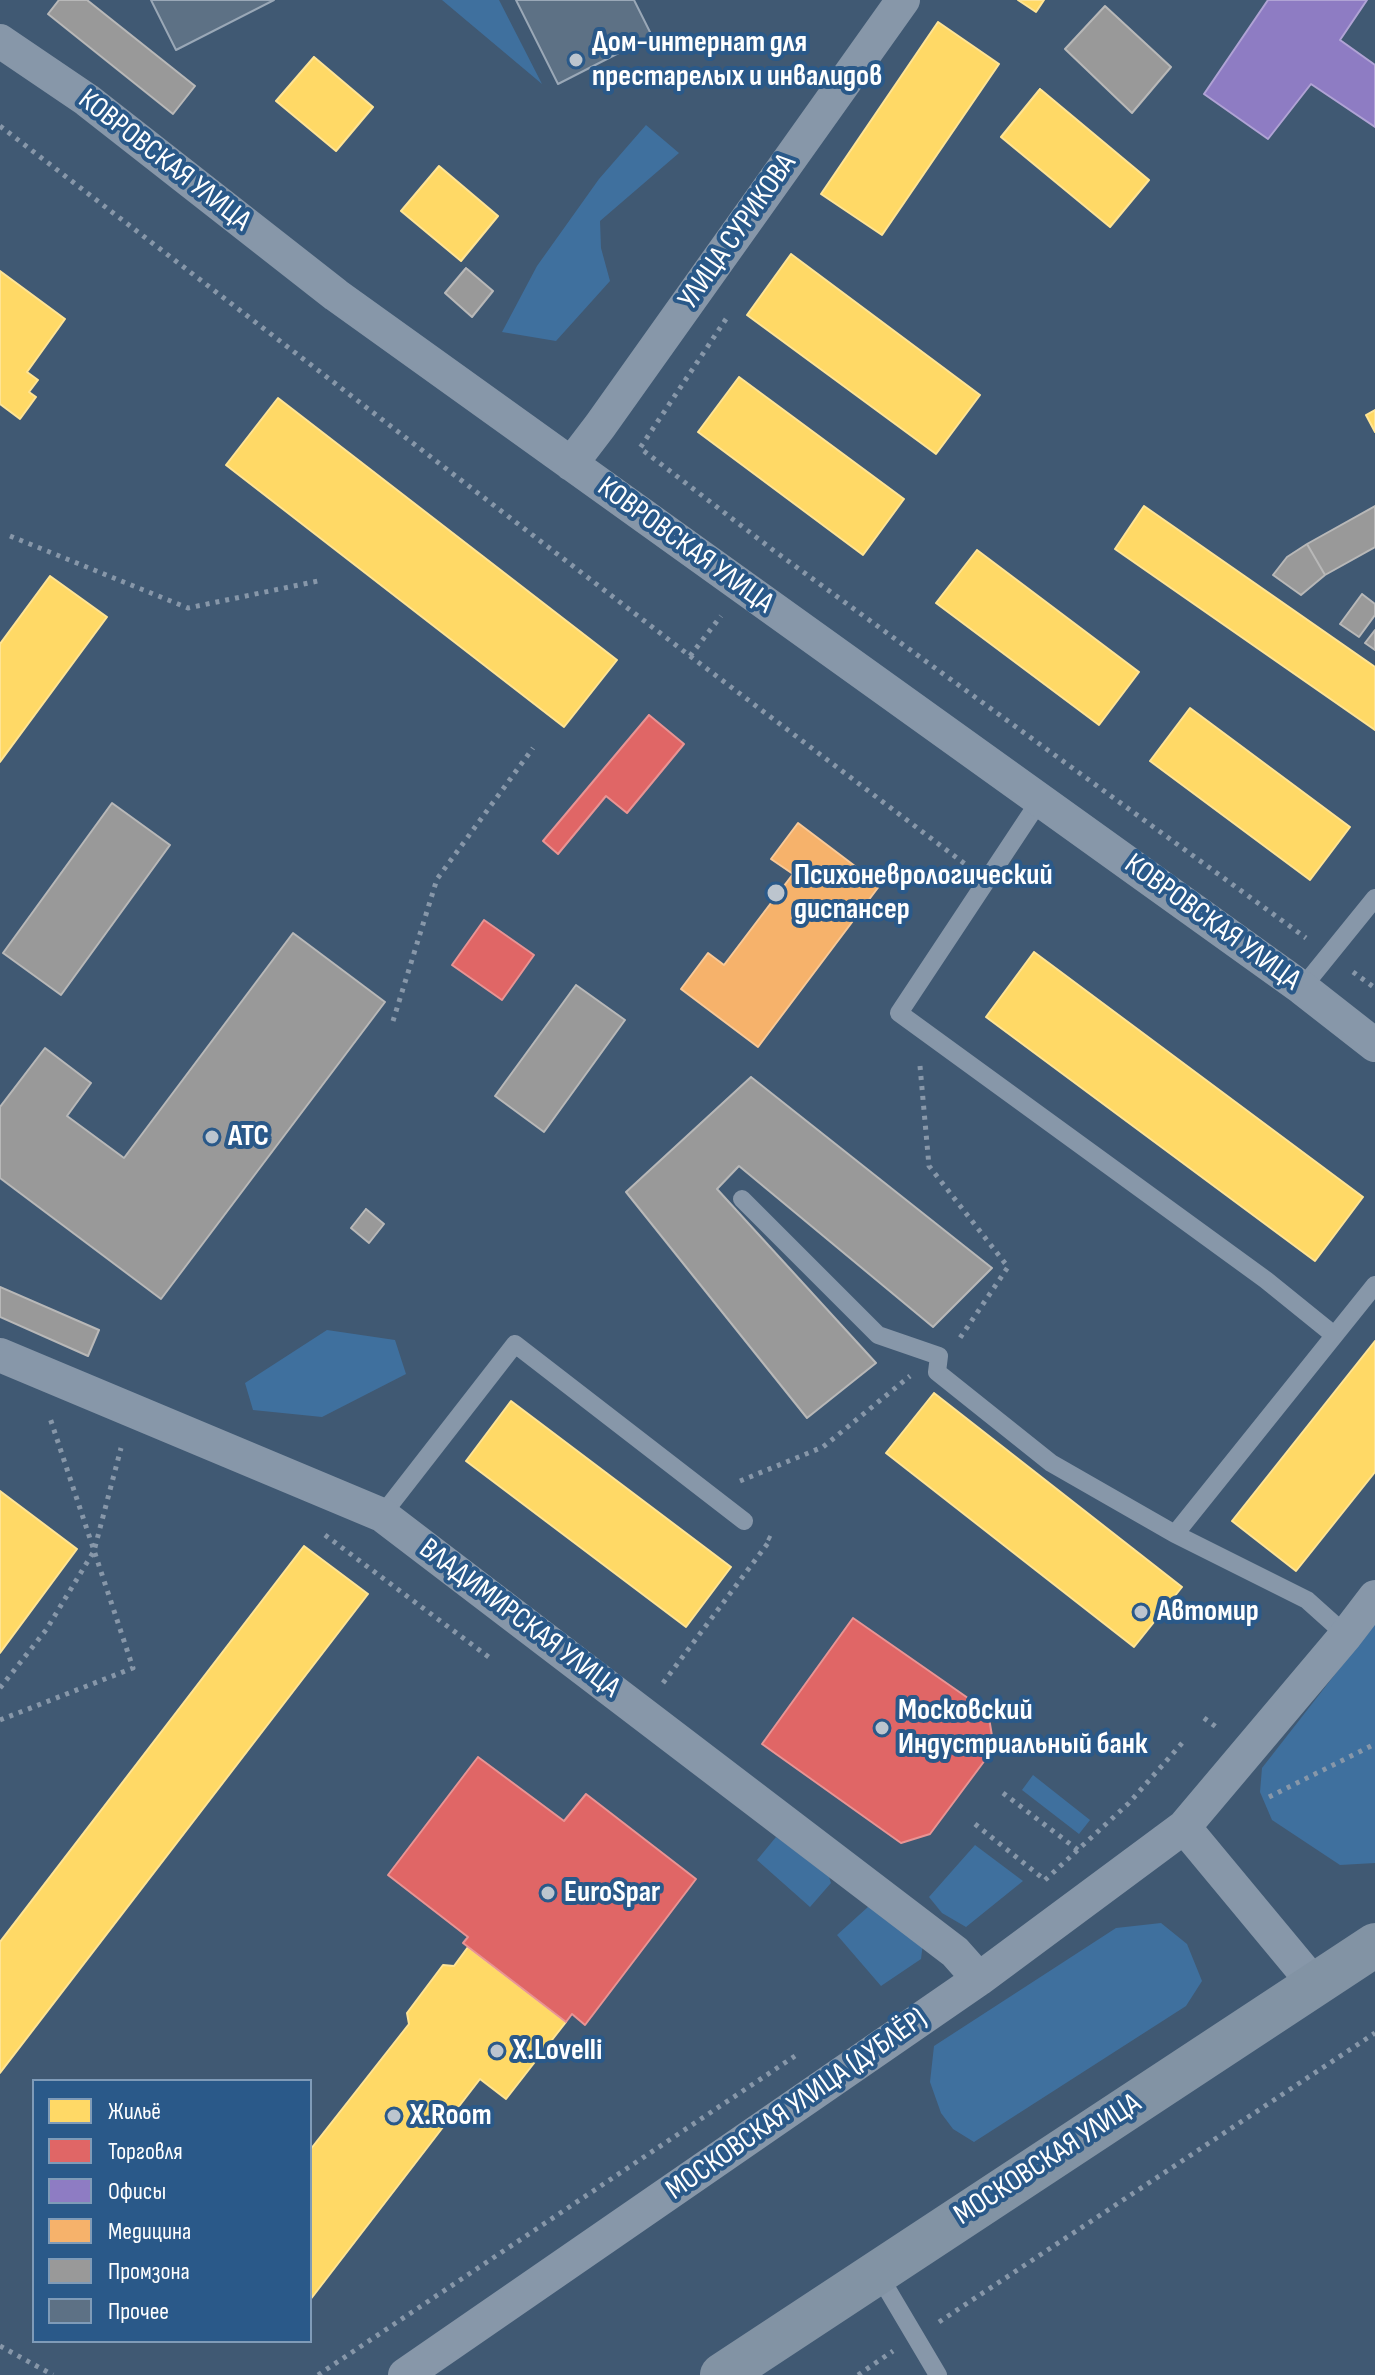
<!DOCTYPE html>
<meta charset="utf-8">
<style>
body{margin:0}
#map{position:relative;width:1375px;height:2375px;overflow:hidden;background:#405973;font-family:"Sofia Sans Condensed",sans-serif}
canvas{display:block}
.legend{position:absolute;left:32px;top:2079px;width:280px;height:264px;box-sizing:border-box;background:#2a5989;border:2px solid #7f9bb8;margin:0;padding:10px 14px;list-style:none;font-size:24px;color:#fff}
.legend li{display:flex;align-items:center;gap:16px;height:40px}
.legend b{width:40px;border:2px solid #7f9bb8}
</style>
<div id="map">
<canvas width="1375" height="2375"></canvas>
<ul class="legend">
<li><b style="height:22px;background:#ffd966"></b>Жильё</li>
<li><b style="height:22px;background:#e06666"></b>Торговля</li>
<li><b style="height:22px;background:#8e7cc3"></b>Офисы</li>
<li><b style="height:22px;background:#f6b26b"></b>Медицина</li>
<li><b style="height:22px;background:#999"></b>Промзона</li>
<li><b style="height:22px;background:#5d7185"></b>Прочее</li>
</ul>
</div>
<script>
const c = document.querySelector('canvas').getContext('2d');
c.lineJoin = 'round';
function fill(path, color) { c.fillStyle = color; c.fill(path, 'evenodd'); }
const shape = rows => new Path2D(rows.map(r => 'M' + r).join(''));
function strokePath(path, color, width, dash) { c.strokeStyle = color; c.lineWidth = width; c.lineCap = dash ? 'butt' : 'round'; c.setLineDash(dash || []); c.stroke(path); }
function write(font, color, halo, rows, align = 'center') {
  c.font = font + ' "Sofia Sans Condensed",sans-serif'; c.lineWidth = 8; c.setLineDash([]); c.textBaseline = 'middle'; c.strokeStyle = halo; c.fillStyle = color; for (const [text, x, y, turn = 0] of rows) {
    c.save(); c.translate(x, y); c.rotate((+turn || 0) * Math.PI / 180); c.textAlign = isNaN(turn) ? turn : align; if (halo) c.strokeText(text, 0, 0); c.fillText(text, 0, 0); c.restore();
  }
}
fill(shape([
 [442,0,499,0,542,84],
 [646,125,679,153,600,221,601,248,610,281,556,341,502,332,537,266,599,179],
 [327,1330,395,1340,406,1374,322,1417,253,1410,245,1383],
 [1375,1623,1375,1863,1340,1865,1272,1820,1260,1792,1262,1768],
 [1033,1775,1090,1820,1079,1834,1022,1790],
 [776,1837,827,1871,831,1883,810,1907,757,1860],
 [975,1845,1023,1881,966,1927,942,1913,929,1897],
 [869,1906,923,1943,921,1959,881,1986,837,1935],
 [1161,1923,1187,1944,1202,1981,1186,2006,974,2142,953,2129,941,2113,930,2082,934,2046,1116,1928]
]), '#3f709e');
const homes = shape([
 [1018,0,1044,0,1036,12,1018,0],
 [938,22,999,64,882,235,821,194,938,22],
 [314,57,373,107,336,151,276,101,314,57],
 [1040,89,1149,180,1110,227,1001,137,1040,89],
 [439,166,498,216,461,261,401,211,439,166],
 [791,254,980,395,936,454,747,315,791,254],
 [0,271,65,319,27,372,38,380,29,392,36,397,20,419,0,404,0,271],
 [739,377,904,499,863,555,698,432,739,377],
 [278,398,617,660,564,727,226,465,278,398],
 [1375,410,1375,432,1366,415,1375,410],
 [1144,506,1375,667,1375,730,1115,549,1144,506],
 [977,550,1139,672,1099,725,936,603,977,550],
 [50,576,107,617,0,762,0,644,50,576],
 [1190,708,1350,827,1310,880,1150,761,1190,708],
 [1034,952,1363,1197,1315,1261,986,1017,1034,952],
 [1375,1341,1375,1472,1296,1571,1232,1521,1375,1341],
 [934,1393,1182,1587,1134,1647,886,1453,934,1393],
 [511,1401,731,1567,686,1627,466,1461,511,1401],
 [0,1491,77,1549,0,1653,0,1491],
 [304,1546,368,1594,0,2073,0,1942,304,1546],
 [468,1947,566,2022,506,2099,480,2079,310,2300,310,2150,409,2024,407,2013,443,1965,454,1966,468,1947]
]);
fill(homes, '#ffd966');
strokePath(homes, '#ffe494', 2);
const shops = shape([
 [649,715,684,744,627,813,606,796,558,854,543,841,649,715],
 [484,920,534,955,502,1000,452,965,484,920],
 [853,1618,988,1712,994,1748,930,1834,901,1843,762,1744,853,1618],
 [478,1757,564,1821,586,1794,696,1879,585,2025,572,2014,566,2022,463,1943,468,1937,388,1875,478,1757]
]);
fill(shops, '#e06666');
strokePath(shops, '#e99494', 2);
const offices = shape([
 [1268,0,1367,0,1340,40,1375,65,1375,127,1311,84,1268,139,1204,94,1268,0]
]);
fill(offices, '#8e7cc3');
strokePath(offices, '#b0a3d5', 2);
const health = shape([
 [798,823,880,885,758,1047,681,989,708,953,724,965,793,874,771,859,798,823]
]);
fill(health, '#f6b26b');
strokePath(health, '#f9c997', 2);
const industry = shape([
 [59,0,87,0,195,86,173,114,48,14,59,0],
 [1105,6,1171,67,1132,113,1065,49,1105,6],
 [466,268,493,291,472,317,445,293,466,268],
 [1375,506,1375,547,1325,575,1307,544,1375,506],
 [1307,544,1325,575,1301,595,1273,575,1287,557,1307,544],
 [1362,594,1375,604,1375,615,1359,637,1340,624,1362,594],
 [1375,630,1375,650,1365,643,1375,630],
 [112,803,170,845,61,995,3,953,112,803],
 [293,933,385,1002,161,1299,0,1178,0,1107,45,1048,91,1083,67,1116,124,1158,293,933],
 [576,985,625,1020,544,1132,495,1096,576,985],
 [751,1077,992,1268,933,1327,739,1166,717,1189,876,1363,807,1418,626,1192,751,1077],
 [366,1209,384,1224,369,1243,351,1228,366,1209],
 [0,1287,99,1330,88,1356,0,1317,0,1287]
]);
fill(industry, '#999');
strokePath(industry, '#b8b8b8', 2);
const building = shape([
 [151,0,274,0,176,50,151,0],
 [516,0,634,0,652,36,558,84,516,0]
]);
fill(building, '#5d7185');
strokePath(building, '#9aa8b7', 2);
strokePath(shape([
 [0,126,690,656,965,864],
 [726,319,640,448,773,550,1306,938],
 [10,536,188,608,318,581],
 [690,656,721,616],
 [1353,972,1375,988],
 [393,1021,437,879,533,748],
 [920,1066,929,1166,1008,1267,960,1338],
 [740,1481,823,1447,910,1376],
 [325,1535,490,1658],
 [663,1683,771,1539,765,1536],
 [0,1688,46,1630,94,1551,121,1448],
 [1204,1718,1219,1729],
 [0,1720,133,1668,50,1418],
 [1003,1793,1078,1850],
 [1269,1797,1375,1744],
 [975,1824,1045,1880],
 [1045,1880,1129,1803,1183,1742],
 [939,2322,1375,2033],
 [0,2346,53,2375],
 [318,2375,795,2056],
 [858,2375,893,2351]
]), '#8797a9', 5, [4, 6]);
strokePath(shape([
 [1040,800,899,1013,1266,1280,1334,1335],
 [1302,988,1375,898],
 [742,1199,878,1335,939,1356,937,1372,1051,1463,1175,1534],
 [382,1515,515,1344,744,1521],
 [1346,1635,1307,1600,1175,1534,1375,1285],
 [877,2272,938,2375]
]), '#8797a9', 18);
strokePath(shape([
 [0,41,87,100,336,295,1302,988,1375,1045],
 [571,464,600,426,903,0],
 [0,1355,382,1515,955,1952,979,1979],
 [1184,1827,1316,1986],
 [405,2375,979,1979,1184,1827,1346,1635,1375,1597]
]), '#8797a9', 34);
strokePath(shape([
 [722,2375,1375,1945]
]), '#8293a4', 44);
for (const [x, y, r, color] of [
 [576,60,8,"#bcc5ce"],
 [776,893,10,"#bcc5ce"],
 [212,1137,8,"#bcc5ce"],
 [1141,1612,8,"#bcc5ce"],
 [882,1728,8,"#bcc5ce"],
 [548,1893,8,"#bcc5ce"],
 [497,2051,8,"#bcc5ce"],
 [394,2116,8,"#bcc5ce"]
]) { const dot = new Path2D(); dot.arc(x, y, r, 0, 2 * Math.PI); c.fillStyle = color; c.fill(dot); strokePath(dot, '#2a5989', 3); }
write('bold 30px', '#fff', '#2a5989', [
 ["Дом-интернат для",592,43],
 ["престарелых и инвалидов",592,77],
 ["Психоневрологический",794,876],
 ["диспансер",794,910],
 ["АТС",228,1137],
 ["Автомир",1157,1612],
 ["Московский",898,1711],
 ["Индустриальный банк",898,1745],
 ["EuroSpar",564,1893],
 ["X.Lovelli",513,2051],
 ["Х.Room",410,2116]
], 'left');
write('30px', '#fff', '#2a5989', [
 ["КОВРОВСКАЯ УЛИЦА",164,161,38],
 ["УЛИЦА СУРИКОВА",738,232,-55],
 ["КОВРОВСКАЯ УЛИЦА",685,546,36],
 ["КОВРОВСКАЯ УЛИЦА",1212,923,36],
 ["ВЛАДИМИРСКАЯ УЛИЦА",519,1619,37],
 ["МОСКОВСКАЯ УЛИЦА (ДУБЛЁР)",797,2105,-35],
 ["МОСКОВСКАЯ УЛИЦА",1048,2160,-33]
]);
</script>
